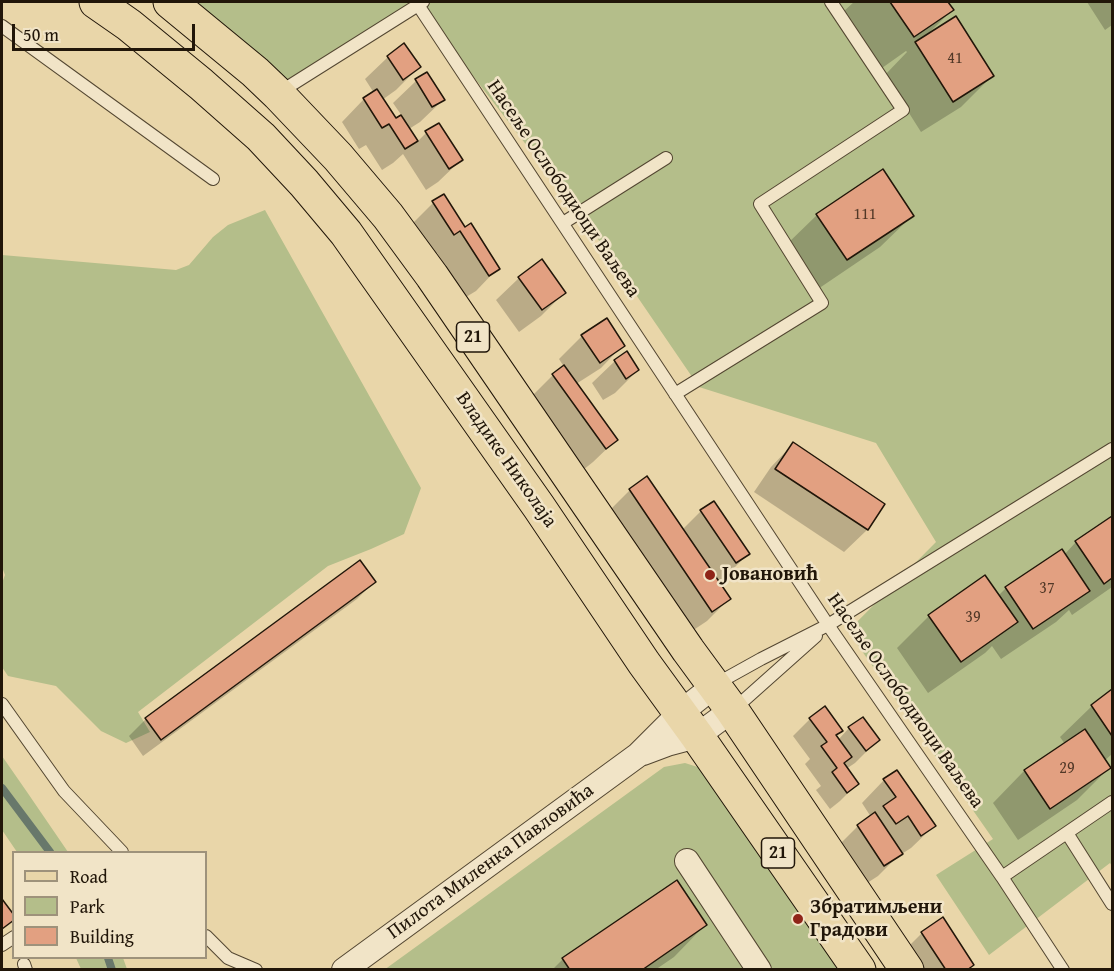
<!DOCTYPE html>
<meta charset="utf-8">
<style>
body{margin:0}
#map{position:relative;width:1114px;height:971px;overflow:hidden;background:#e9d6a9;font-family:"Gentium Book Plus",serif}
canvas{display:block}
.frame{position:absolute;inset:0;border:3px solid #211609;pointer-events:none}
.legend{position:absolute;left:12px;top:851px;width:195px;height:108px;box-sizing:border-box;background:#f1e4c7;border:2px solid #9e927b;margin:0;padding:8px 10px;list-style:none;font-size:18px;color:#211609}
.legend li{display:flex;align-items:center;gap:12px;height:30px}
.legend b{width:30px;border:2px solid #9e927b}
.scale{position:absolute;left:12px;top:24px;width:183px;height:27px;box-sizing:border-box;border:3px solid #211609;border-top:0;padding-left:8px;font-size:18px;line-height:21px;white-space:nowrap;color:#211609;-webkit-text-stroke:4px #f1e4c7;paint-order:stroke}
</style>
<div id="map">
<canvas width="1114" height="971"></canvas>
<div class="frame"></div>
<ul class="legend">
<li><b style="height:8px;background:#e9d6a9"></b>Road</li>
<li><b style="height:16px;background:#b4be8a"></b>Park</li>
<li><b style="height:16px;background:#e2a081"></b>Building</li>
</ul>
<div class="scale">50 m</div>
</div>
<script>
const c = document.querySelector('canvas').getContext('2d');
c.lineJoin = 'round';
function fill(path, color) { c.fillStyle = color; c.fill(path, 'evenodd'); }
const shape = rows => new Path2D(rows.map(r => 'M' + r).join(''));
function strokePath(path, color, width, dash) { c.strokeStyle = color; c.lineWidth = width; c.lineCap = dash ? 'butt' : 'round'; c.setLineDash(dash || []); c.stroke(path); }
function write(font, color, halo, rows, align = 'center') {
  c.font = font + ' "Gentium Book Plus",serif'; c.lineWidth = 5; c.setLineDash([]); c.textBaseline = 'middle'; c.strokeStyle = halo; c.fillStyle = color; for (const [text, x, y, turn = 0] of rows) {
    c.save(); c.translate(x, y); c.rotate((+turn || 0) * Math.PI / 180); c.textAlign = isNaN(turn) ? turn : align; if (halo) c.strokeText(text, 0, 0); c.fillText(text, 0, 0); c.restore();
  }
}
fill(shape([
 [159,2,1112,2,1112,866,1110,863,989,955,936,875,993,839,848,631,936,542,876,443,699,387,589,226,418,5,278,94],
 [265,210,421,488,404,534,371,549,328,566,138,712,150,732,126,743,101,731,56,686,8,676,2,667,2,583,5,575,2,567,2,255,176,270,189,265,213,237,228,225],
 [2,756,27,792,68,852,17,852,2,830],
 [685,763,710,771,845,970,384,970,664,767],
 [76,958,123,958,127,969,81,969]
]), '#b4be8a');
fill(shape([
 [854,2,946,2,952,10,927,35,992,76,961,107,921,132,885,75,907,52,906,51,882,68,844,11],
 [1087,2,1112,2,1112,25,1105,30],
 [388,57,419,67,396,90,382,100,395,120,402,116,393,103,416,81,427,74,443,100,420,122,409,129,417,142,426,133,461,160,438,182,426,190,403,154,393,163,382,170,366,145,359,149,342,122,364,99,374,93,365,79],
 [433,203,464,229,498,268,476,291,466,297,437,253,431,257,411,225],
 [817,215,912,216,880,247,815,291,785,246],
 [519,278,564,293,541,316,519,332,496,300],
 [606,320,623,345,601,368,576,384,616,440,593,462,583,470,530,398,553,375,564,367,559,359,582,336],
 [615,361,638,370,615,393,603,400,592,383],
 [793,444,883,505,867,530,844,552,754,492,771,467],
 [647,478,682,530,701,511,748,554,725,577,718,582,729,599,707,621,689,633,607,513,630,490],
 [1112,518,1112,587,1072,615,1069,610,1056,622,1001,659,992,646,985,653,928,693,897,648,929,616,985,577,998,596,1006,588,1064,555,1076,542],
 [374,582,357,599,143,756,129,736,146,719],
 [1112,691,1112,754,1104,761,1109,768,1077,800,1018,840,993,803,1024,771,1065,744,1060,737,1092,706],
 [810,719,841,730,835,736,838,740,849,728,878,740,855,763,846,769,857,784,840,801,830,809,816,790,821,786,805,764,810,759,793,736],
 [884,780,934,826,911,848,897,857,878,876,861,887,835,849,858,826,871,817,862,803],
 [705,925,674,957,655,970,552,970,563,959],
 [922,933,967,970,909,970,900,955]
]), '#0003');
strokePath(shape([
 [2,788,50,852],
 [108,958,112,970]
]), '#68786b', 8);
const building = shape([
 [890,2,948,2,954,10,914,37,890,2],
 [956,16,994,76,953,102,915,42,956,16],
 [404,43,421,67,403,80,387,56,404,43],
 [427,72,445,100,432,107,415,79,427,72],
 [377,89,396,118,401,115,418,141,405,149,389,124,382,128,363,98,377,89],
 [439,123,463,160,449,169,425,131,439,123],
 [883,169,914,216,847,260,816,214,883,169],
 [444,194,465,227,471,223,500,269,489,276,460,231,454,235,432,201,444,194],
 [542,259,566,293,542,310,518,277,542,259],
 [607,318,625,346,600,363,581,335,607,318],
 [627,351,639,370,626,379,614,360,627,351],
 [564,365,618,440,606,449,552,374,564,365],
 [793,442,885,504,868,530,775,469,793,442],
 [647,476,731,599,712,612,629,489,647,476],
 [714,501,750,554,736,563,700,510,714,501],
 [1112,516,1112,578,1104,584,1075,541,1112,516],
 [1062,549,1090,591,1033,629,1005,587,1062,549],
 [360,560,376,582,161,740,145,718,360,560],
 [985,575,1018,622,961,662,928,615,985,575],
 [1112,689,1112,736,1091,705,1112,689],
 [825,706,843,731,836,735,852,757,844,763,859,784,847,793,832,772,837,768,821,746,827,742,809,718,825,706],
 [863,717,880,740,866,751,848,727,863,717],
 [1085,729,1111,768,1050,809,1024,770,1085,729],
 [897,770,936,826,921,836,908,816,896,824,883,806,896,797,883,779,897,770],
 [875,812,903,854,884,866,857,825,875,812],
 [677,880,707,925,642,970,570,970,562,958,677,880],
 [2,899,14,915,14,920,2,929,2,899],
 [943,917,974,965,967,970,946,970,921,932,943,917]
]);
fill(building, '#e2a081');
strokePath(building, '#211609', 1.5);
const service = shape([
 [416,2,828,625,1002,877,1063,970],
 [2,26,213,179],
 [280,92,423,2],
 [563,223,666,158],
 [675,394,822,303,760,204,903,110,831,2],
 [716,684,761,659,828,625,1112,449],
 [2,704,64,791,122,852],
 [733,710,816,636],
 [1067,833,1112,904],
 [1002,877,1112,802],
 [206,936,228,958,256,970],
 [2,945,14,937],
 [24,964,26,970]
]);
const minor = shape([
 [643,753,667,744,697,736,732,710],
 [687,861,759,970],
 [344,970,638,755,680,713,714,686]
]);
const primary = shape([
 [96,2,129,25,201,84,261,137,304,183,346,233,539,507,644,663,697,736,859,970],
 [170,2,255,72,278,94,338,157,388,216,432,276,688,650,732,710,907,970]
]);
strokePath(service, '#534631', 14);
strokePath(minor, '#534631', 26);
strokePath(primary, '#211609', 35);
strokePath(service, '#f1e4c7', 12);
strokePath(minor, '#f1e4c7', 24);
strokePath(primary, '#e9d6a9', 33);
for (const [x, y, r, color] of [
 [710,575,6,"#8f2418"],
 [798,919,6,"#8f2418"]
]) { const dot = new Path2D(); dot.arc(x, y, r, 0, 2 * Math.PI); c.fillStyle = color; c.fill(dot); strokePath(dot, '#f1e4c7', 2); }
write('16px', '#513827', null, [
 ["41",955,59],
 ["111",865,215],
 ["37",1047,589],
 ["39",973,618],
 ["29",1067,769]
]);
for (const [x, y, w] of [
 [473,337,33],
 [778,853,33]
]) { const box = new Path2D(); box.roundRect(x - w / 2, y - 15, w, 30, 4.5); c.fillStyle = '#f1e4c7'; c.fill(box); strokePath(box, '#211609', 1.5); }
write('bold 18px', '#211609', null, [
 ["21",473,337],
 ["21",778,853]
]);
write('20px', '#211609', '#f1e4c7', [
 ["Насеље Ослободиоци Ваљева",563,189,56],
 ["Владике Николаја",506,460,55],
 ["Насеље Ослободиоци Ваљева",905,701,55],
 ["Пилота Миленка Павловића",491,862,-36]
]);
write('bold 20px', '#211609', '#f1e4c7', [
 ["Јовановић",722,575],
 ["Збратимљени",810,908],
 ["Градови",810,931]
], 'left');
</script>
